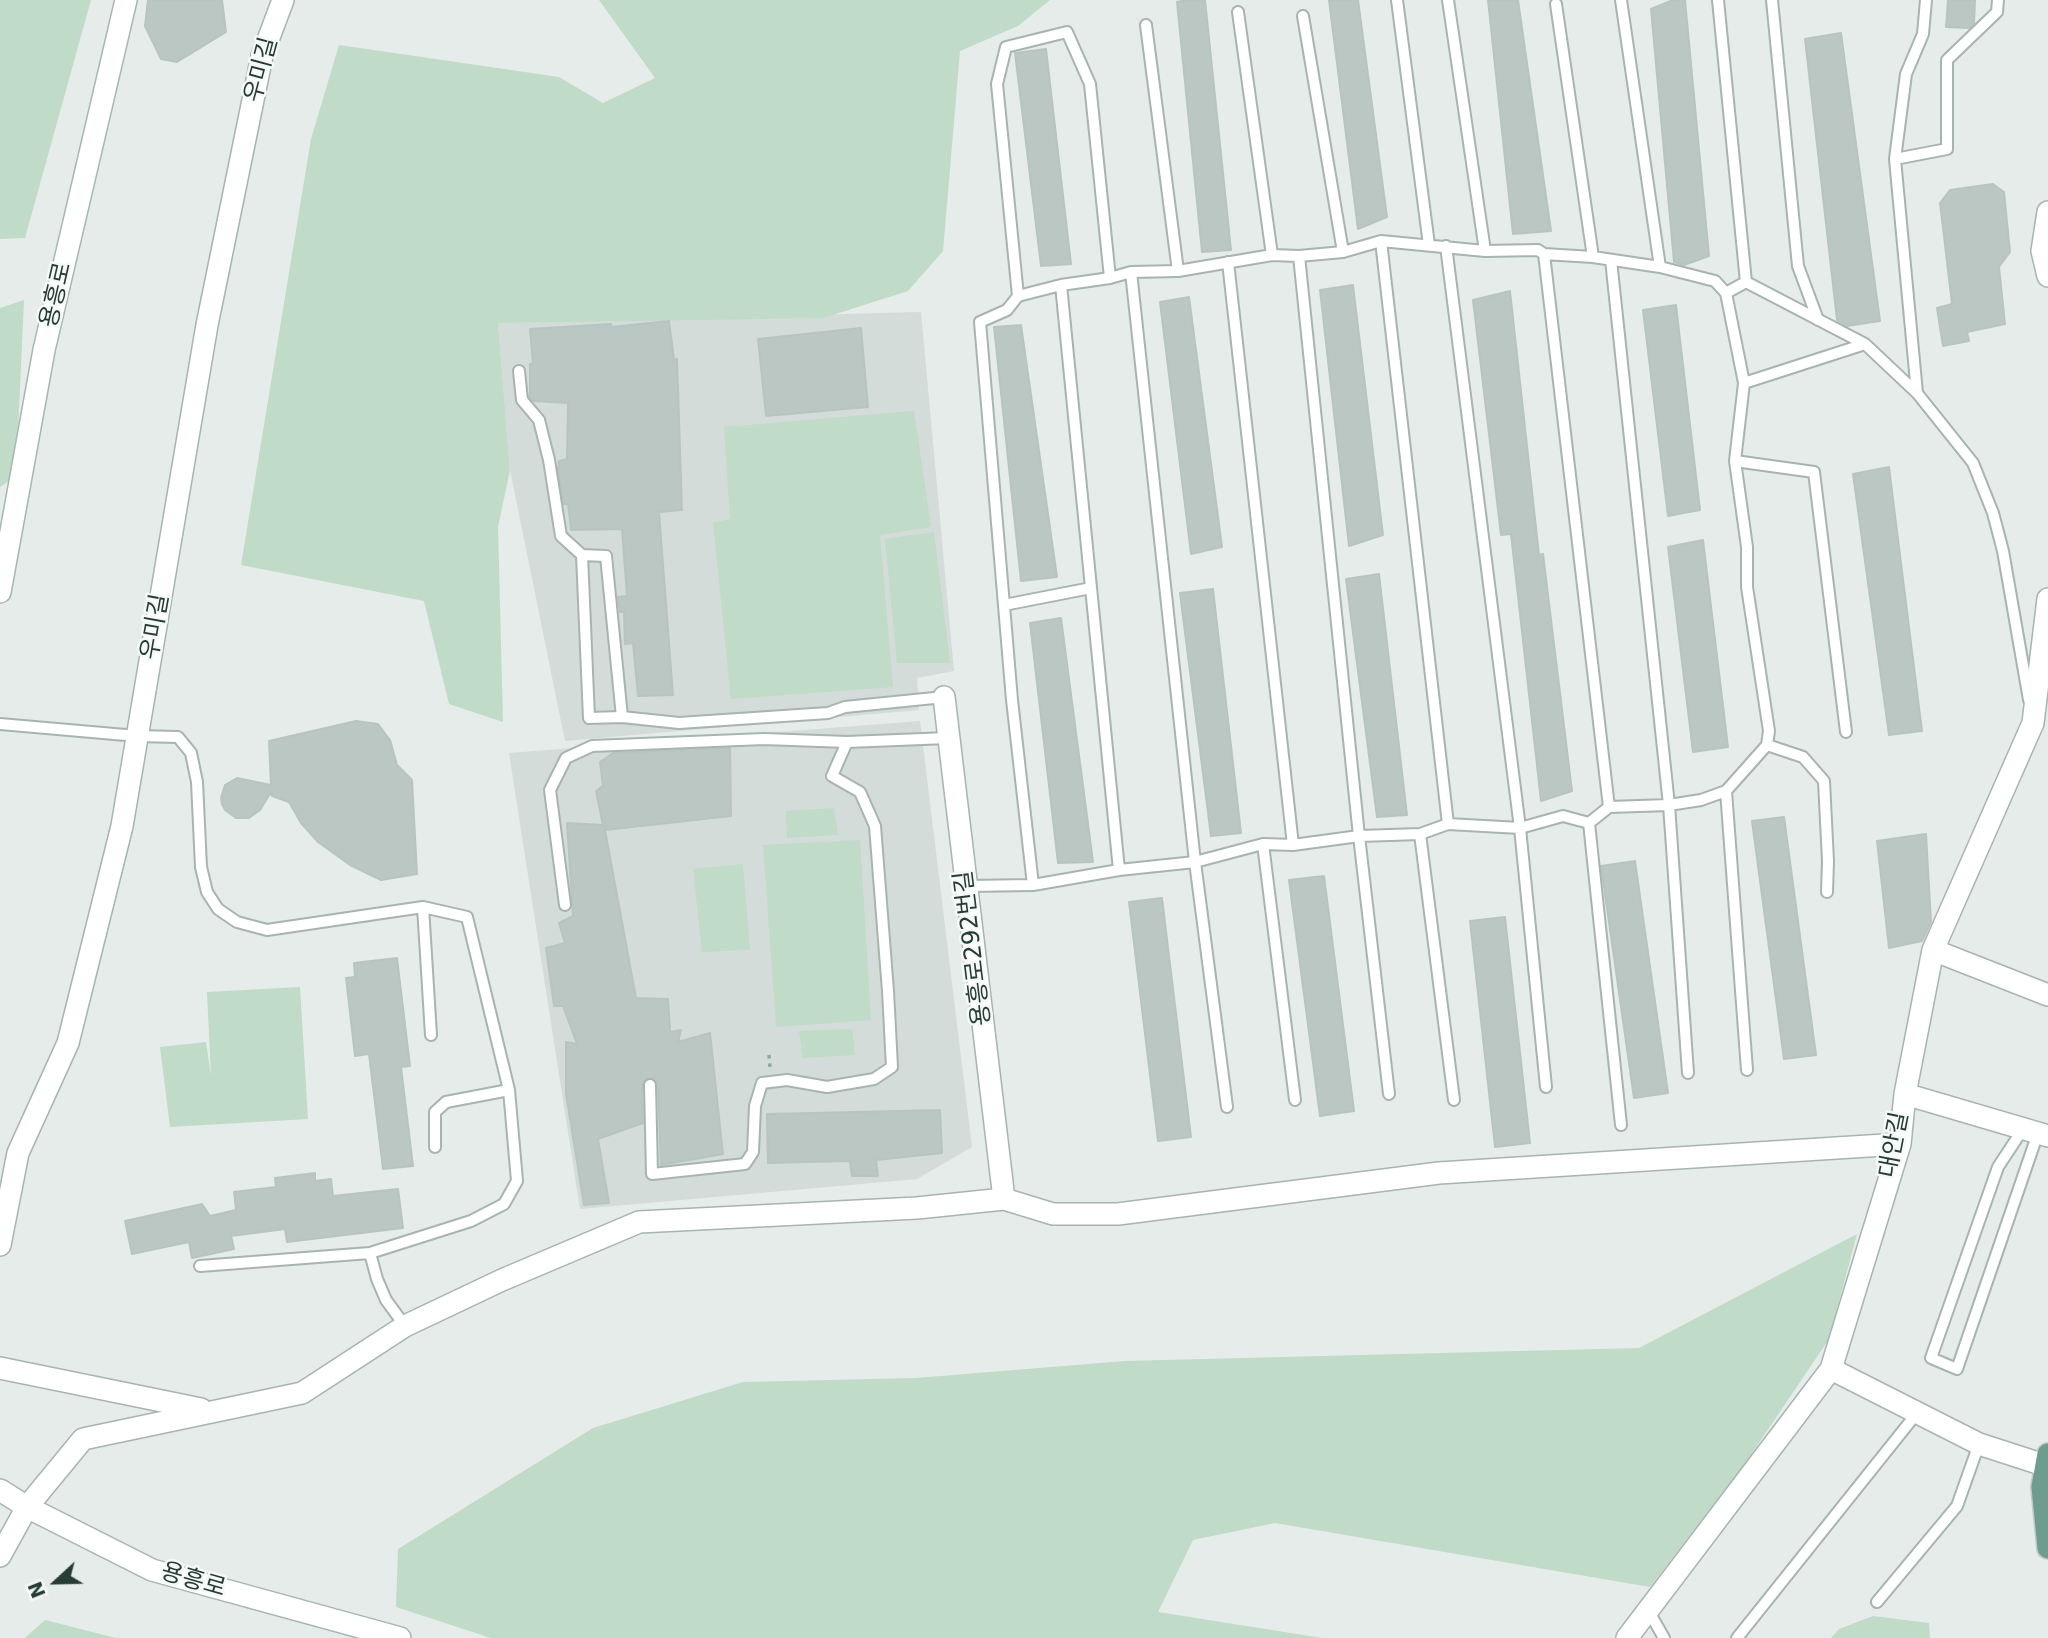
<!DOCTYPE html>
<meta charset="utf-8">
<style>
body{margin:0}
#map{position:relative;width:2048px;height:1638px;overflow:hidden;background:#e5ece9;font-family:"DejaVu Sans",sans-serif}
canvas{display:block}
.north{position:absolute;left:21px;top:1547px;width:70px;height:70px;-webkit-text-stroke:5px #f5f9f7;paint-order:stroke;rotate:248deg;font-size:19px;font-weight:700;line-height:28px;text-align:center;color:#263c35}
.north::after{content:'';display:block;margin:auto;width:24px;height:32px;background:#263c35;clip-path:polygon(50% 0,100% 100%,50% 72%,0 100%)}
</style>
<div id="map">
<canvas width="2048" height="1638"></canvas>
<div class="north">N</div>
</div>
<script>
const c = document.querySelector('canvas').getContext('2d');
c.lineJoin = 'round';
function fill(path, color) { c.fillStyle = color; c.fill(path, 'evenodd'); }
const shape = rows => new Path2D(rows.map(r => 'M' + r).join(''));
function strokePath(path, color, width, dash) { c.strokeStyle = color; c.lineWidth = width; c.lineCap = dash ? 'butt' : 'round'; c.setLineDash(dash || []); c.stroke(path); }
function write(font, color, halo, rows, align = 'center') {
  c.font = font + ' "DejaVu Sans","Noto Sans KR",sans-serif'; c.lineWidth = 5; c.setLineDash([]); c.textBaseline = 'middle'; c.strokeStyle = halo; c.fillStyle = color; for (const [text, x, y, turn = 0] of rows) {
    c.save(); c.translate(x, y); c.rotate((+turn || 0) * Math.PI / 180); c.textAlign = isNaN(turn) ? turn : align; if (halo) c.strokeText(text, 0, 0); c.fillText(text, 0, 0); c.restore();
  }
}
fill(shape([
 [921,312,954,671,917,678,919,710,565,741,510,470,498,323],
 [920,721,972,1147,917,1179,580,1209,509,753]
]), '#d3dcd8');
fill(shape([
 [0,0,91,0,25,238,0,239],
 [599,0,1050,0,1018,26,960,51,943,251,908,291,823,318,498,323,510,470,498,527,503,722,449,704,424,601,241,565,311,139,339,45,559,77,603,103,655,78],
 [24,300,16,476,0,487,0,308],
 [914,411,931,527,880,535,893,687,731,699,713,523,730,519,724,427],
 [934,532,950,663,897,663,885,539],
 [834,808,838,835,787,838,786,811],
 [860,840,871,1020,776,1027,763,845],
 [743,864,750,950,702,952,693,869],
 [300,987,308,1119,170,1127,160,1047,206,1042,211,1076,207,992],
 [852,1029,855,1055,803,1058,799,1031],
 [1857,1234,1829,1339,1746,1462,1650,1587,1275,1523,1193,1540,1158,1612,1322,1638,491,1638,396,1607,398,1549,593,1428,743,1382,916,1378,1125,1361,1639,1348],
 [1873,1616,1929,1623,1930,1638,1831,1638,1839,1629],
 [45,1620,116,1638,25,1638]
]), '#c0dbc7');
const building = shape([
 [148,0,222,0,226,32,177,62,161,59,145,26,148,0],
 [1187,0,1205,0,1231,250,1202,252,1177,2,1187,0],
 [1329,0,1358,0,1387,217,1358,229,1329,0],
 [1488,0,1518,0,1551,231,1513,234,1488,0],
 [1673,0,1685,0,1709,256,1684,265,1674,262,1651,9,1673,0],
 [1948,0,1975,0,1974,24,1969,28,1946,27,1948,0],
 [1841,33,1880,321,1847,326,1837,320,1805,39,1841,33],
 [1046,49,1071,264,1041,266,1015,53,1046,49],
 [1993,184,2004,192,2010,252,1999,267,2005,324,1967,332,1969,341,1943,346,1937,308,1952,304,1940,203,1950,190,1993,184],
 [1353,285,1383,535,1349,546,1320,290,1353,285],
 [1510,291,1539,555,1543,554,1572,791,1541,801,1511,534,1501,535,1473,300,1510,291],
 [1189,297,1222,547,1191,554,1160,302,1189,297],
 [1676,305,1700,510,1668,516,1643,310,1676,305],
 [669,321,674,360,677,359,682,510,659,512,673,695,638,696,633,643,625,644,624,612,620,612,618,597,627,596,622,529,571,530,568,504,564,504,558,469,559,461,567,459,568,403,533,401,530,397,530,364,533,364,530,329,611,324,611,327,669,321],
 [1021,325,1057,577,1021,581,994,327,1021,325],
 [861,328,868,407,766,416,758,339,861,328],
 [1889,467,1922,731,1889,735,1853,474,1889,467],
 [1703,540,1728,747,1693,752,1668,547,1703,540],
 [1379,574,1407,815,1377,817,1346,579,1379,574],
 [1213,589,1241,833,1211,836,1180,593,1213,589],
 [1061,618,1093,862,1058,863,1030,623,1061,618],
 [356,721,378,724,390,740,397,765,412,780,417,874,381,880,350,865,318,842,301,823,289,802,272,796,271,792,260,810,249,818,236,818,225,810,222,804,221,798,225,785,237,778,271,785,269,741,356,721],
 [730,748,731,816,605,830,636,998,668,999,670,1032,681,1030,678,1042,710,1033,723,1154,661,1165,658,1084,654,1078,647,1078,642,1085,643,1123,598,1139,609,1203,584,1205,566,1094,566,1042,577,1044,563,1006,554,1006,546,948,565,943,559,923,573,916,567,823,603,825,596,791,603,786,600,762,613,753,730,748],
 [1784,817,1816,1055,1784,1059,1752,821,1784,817],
 [1926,834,1931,922,1922,941,1889,948,1877,841,1926,834],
 [1635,861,1668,1093,1634,1098,1601,866,1635,861],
 [1324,876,1354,1111,1320,1116,1289,880,1324,876],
 [1162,898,1191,1137,1158,1141,1129,902,1162,898],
 [1505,917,1530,1143,1495,1147,1470,921,1505,917],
 [397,958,410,1066,401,1067,413,1166,383,1169,369,1054,355,1056,346,978,355,977,354,963,397,958],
 [940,1110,942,1153,876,1160,878,1176,852,1176,850,1161,768,1163,767,1114,940,1110],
 [315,1173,315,1181,331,1179,333,1196,398,1189,403,1228,287,1242,285,1229,231,1236,234,1249,192,1258,189,1242,132,1254,125,1221,202,1204,210,1216,236,1210,234,1192,276,1187,275,1178,315,1173]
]);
fill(building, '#bac7c2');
strokePath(building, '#b8c5bf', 2);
const service = shape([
 [1397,0,1429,245],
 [1448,0,1485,251],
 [1621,0,1660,267],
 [1718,0,1746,282],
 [1772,0,1798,266,1818,320],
 [1556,4,1593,257],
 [1238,12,1272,255],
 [1303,16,1343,252],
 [1146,25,1178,271],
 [1895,159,1906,74,1923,34,1926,0],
 [1381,241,1448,824],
 [1446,246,1520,828,1546,1087],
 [1544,254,1609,807],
 [1299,256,1359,836,1389,1094],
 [1611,260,1669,805,1688,1073],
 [1228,262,1293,845],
 [1131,272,1195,862,1227,1107],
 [1110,278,1090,84,1067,32,1006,47,997,84,1018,296,1061,285,1110,278,1131,272,1178,271,1272,255,1299,256,1343,252,1381,241,1485,251,1538,250,1544,254,1593,257,1660,267,1715,281,1726,293,1746,282,1865,344,1917,393,1973,463,1993,513,2003,551,2029,700],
 [1061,285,1119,870],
 [1726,293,1744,383],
 [1018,296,1007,310,980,322,1012,700,1033,885],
 [519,371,522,400,539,420,549,460,561,536,582,555],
 [1917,393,1895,159,1947,149,1947,60,1997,12,1998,0],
 [1735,461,1814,472,1846,732],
 [1004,605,1091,588],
 [622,717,606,556,582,555,589,718,622,717,679,723,828,713,845,707,944,697],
 [0,724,137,736,178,737,191,753,197,782,201,867,207,892,218,909,237,922,267,930,423,907,467,917,509,1090,517,1181,504,1204,471,1221,370,1253,200,1266],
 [1726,791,1747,1070],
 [1589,823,1621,1125],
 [1420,834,1454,1100],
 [1263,844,1295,1100],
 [967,886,1033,885,1119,870,1195,862,1263,844,1293,845,1359,836,1420,834,1448,824,1520,828,1563,816,1589,823,1609,807,1669,805,1701,800,1726,791,1767,745],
 [1827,892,1828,861,1824,781,1803,757,1767,745,1769,731,1747,587,1747,547,1735,461,1744,383,1865,344],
 [565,905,550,790,566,758,592,746,764,739,847,742,948,738],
 [423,907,431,1035],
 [650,1085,652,1174,745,1164,753,1152,755,1106,762,1083,787,1080,827,1087,874,1079,892,1067,888,991,875,826,860,792,832,776,847,742],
 [2023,1129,1998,1167,1931,1358,1957,1369,2038,1133],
 [435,1147,435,1112,446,1102,509,1090],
 [370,1253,377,1279,386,1300,405,1326],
 [1877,1602,1957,1506,1979,1444],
 [1648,1610,1664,1638],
 [1737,1638,1917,1413]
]);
const minor = shape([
 [2048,212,2042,251,2048,276],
 [944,697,1004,1199],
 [1933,950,2048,995],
 [1905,1094,2048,1136],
 [0,1245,18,1153,68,1043,122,826,207,325,262,56,283,0],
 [0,1368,201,1409],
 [1831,1369,1979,1444,2044,1465],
 [0,1556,27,1507,83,1439,302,1393,405,1326,502,1280,639,1222,917,1208,1004,1199,1053,1214,1118,1214,1439,1173,1900,1144],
 [1627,1638,1831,1369,1900,1144,1905,1094,1933,950,2033,723,2048,599]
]);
const secondary = shape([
 [0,592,44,350,126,0],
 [0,1490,27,1507,152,1570,400,1638]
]);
const primary = shape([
 [2048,1454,2042,1487,2048,1548]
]);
strokePath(service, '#a8b4af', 14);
strokePath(minor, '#a8b4af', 24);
strokePath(secondary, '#a4b7b0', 24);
strokePath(primary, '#c2c8c6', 24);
strokePath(shape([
 [769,1055,770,1067]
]), '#89aca0', 3.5, [3.5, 5]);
strokePath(service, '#fff', 10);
strokePath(minor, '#fff', 21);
strokePath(secondary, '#fff', 21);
strokePath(primary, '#6e9d8f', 21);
write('24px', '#263c35', '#f5f9f7', [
 ["우미길",262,70,-75],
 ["용흥로",57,295,-77],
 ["우미길",156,627,-80],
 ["용흥로292번길",974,948,-97],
 ["대안길",1895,1145,-79],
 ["용흥로",193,1581,16]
]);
</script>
